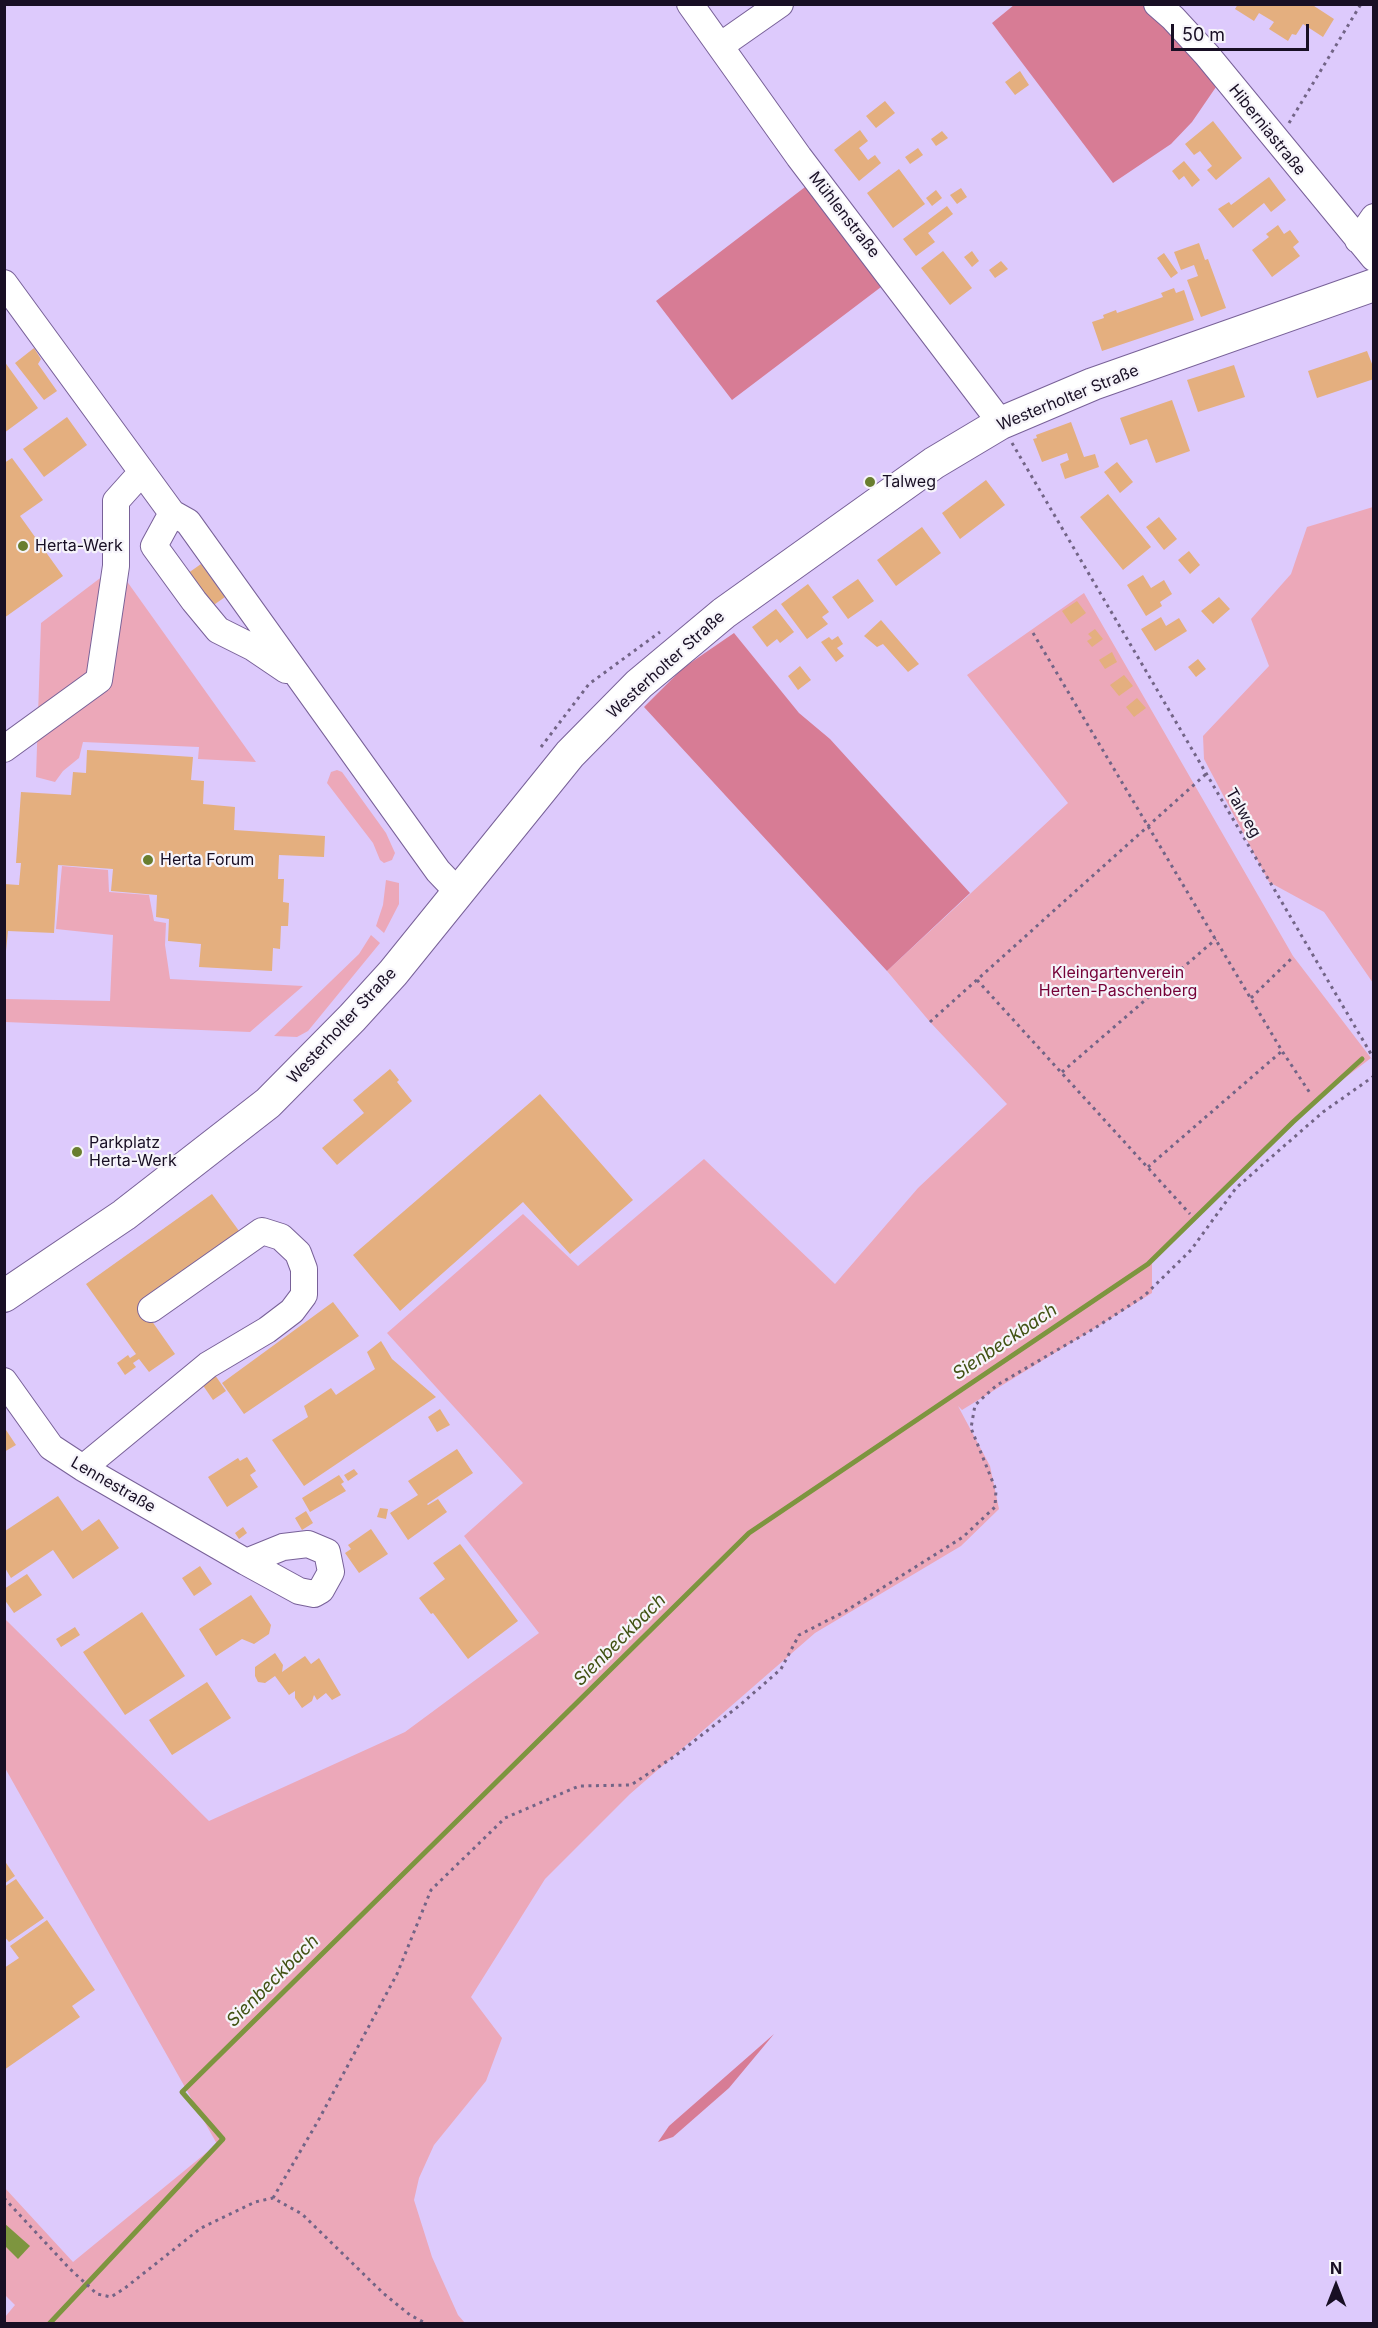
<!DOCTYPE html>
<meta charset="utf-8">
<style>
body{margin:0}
#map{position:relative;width:1378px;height:2328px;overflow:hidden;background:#ddcafc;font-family:Inter,sans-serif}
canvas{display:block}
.frame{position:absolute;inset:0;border:6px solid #180f24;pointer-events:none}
.north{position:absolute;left:1306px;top:2256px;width:60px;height:60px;-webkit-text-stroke:4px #f6f4fa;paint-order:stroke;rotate:0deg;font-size:16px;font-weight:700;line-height:24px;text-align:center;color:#180f24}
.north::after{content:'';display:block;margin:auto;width:21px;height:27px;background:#180f24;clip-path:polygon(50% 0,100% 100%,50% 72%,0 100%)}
.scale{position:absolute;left:1171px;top:24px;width:138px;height:27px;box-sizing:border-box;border:3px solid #180f24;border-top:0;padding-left:8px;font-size:18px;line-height:21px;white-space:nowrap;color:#180f24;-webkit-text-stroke:4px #f6f4fa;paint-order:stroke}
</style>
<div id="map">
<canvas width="1378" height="2328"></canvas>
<div class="frame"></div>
<div class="north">N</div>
<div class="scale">50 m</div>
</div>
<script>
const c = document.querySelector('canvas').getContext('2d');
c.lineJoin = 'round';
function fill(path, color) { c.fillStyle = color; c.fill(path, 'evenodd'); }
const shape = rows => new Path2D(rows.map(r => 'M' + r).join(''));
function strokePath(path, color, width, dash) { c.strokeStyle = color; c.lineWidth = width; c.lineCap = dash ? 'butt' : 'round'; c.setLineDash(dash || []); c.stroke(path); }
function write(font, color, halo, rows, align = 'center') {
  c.font = font + ' Inter,sans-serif'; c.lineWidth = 4.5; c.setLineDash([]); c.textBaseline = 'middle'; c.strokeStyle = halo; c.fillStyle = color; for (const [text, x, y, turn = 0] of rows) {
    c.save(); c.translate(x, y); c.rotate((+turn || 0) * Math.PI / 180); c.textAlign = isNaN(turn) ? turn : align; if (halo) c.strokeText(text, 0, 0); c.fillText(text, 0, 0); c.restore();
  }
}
fill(shape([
 [1373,507,1374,507,1373,983,1324,912,1269,882,1204,759,1203,736,1269,666,1251,619,1291,574,1307,527],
 [116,566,256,762,198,759,199,747,83,742,79,758,63,771,55,782,36,777,41,623],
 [1084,593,1293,956,1371,1058,1313,1102,1152,1260,1152,1293,962,1410,958,1406,990,1466,999,1509,961,1546,815,1633,630,1794,545,1879,471,1997,502,2038,486,2081,434,2145,419,2178,414,2200,432,2257,458,2315,465,2323,5,2323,5,2317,15,2305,5,2295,4,2187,73,2262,217,2144,5,1768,5,1619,209,1821,405,1732,539,1633,464,1536,523,1483,387,1333,523,1214,578,1266,704,1159,835,1284,918,1188,1007,1104,930,1022,887,971,1068,803,967,675],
 [337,770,342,772,386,833,395,853,392,860,384,863,380,860,373,843,327,783,331,772],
 [62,866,108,870,109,892,149,895,154,921,166,923,165,945,170,979,303,986,250,1032,5,1022,5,999,110,1001,113,935,56,929],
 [386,880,399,883,399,904,384,933,376,926,383,905],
 [371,935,380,943,308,1031,297,1037,274,1036,359,954]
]), '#eca8b9');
fill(shape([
 [1014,5,1146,5,1205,68,1216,87,1192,122,1171,144,1113,183,992,23],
 [809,184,885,284,732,400,656,301],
 [734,633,799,713,830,739,970,893,887,971,644,707,683,668],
 [774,2034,729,2088,673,2137,658,2142,669,2126]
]), '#d77c95');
fill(shape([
 [4,2223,30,2246,18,2259,5,2246]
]), '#7d953f');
strokePath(shape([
 [49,2324,223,2139,182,2092,749,1533,1148,1264,1293,1122,1362,1059]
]), '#7d953f', 5);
fill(shape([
 [1238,4,1311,4,1334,19,1323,37,1303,24,1296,35,1292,34,1288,41,1269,29,1274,22,1259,13,1254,21,1235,9],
 [1020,71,1029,85,1015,95,1005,82],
 [885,101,895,113,876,128,866,116],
 [1213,121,1242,158,1216,180,1207,170,1212,166,1200,151,1194,155,1185,144],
 [860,130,868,141,859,148,868,160,875,155,881,163,859,181,834,150],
 [942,131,948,138,936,146,931,139],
 [918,148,923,155,910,164,905,157],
 [1184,161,1200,180,1192,187,1184,176,1179,180,1172,171],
 [899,169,925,204,893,228,867,193],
 [1269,177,1286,200,1271,212,1264,203,1233,228,1218,209,1229,202,1231,205],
 [961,188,967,197,957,204,950,195],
 [936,190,942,198,932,206,926,198],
 [947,206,953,214,928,233,935,242,916,256,903,239],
 [1278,225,1284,234,1290,230,1299,242,1293,247,1300,256,1272,277,1252,250,1269,237,1266,234],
 [1199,243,1205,260,1208,259,1226,308,1201,317,1187,280,1198,276,1194,265,1181,270,1174,252],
 [943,251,972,288,950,305,921,268],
 [972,251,979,261,972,267,964,257],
 [1164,253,1178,273,1171,278,1157,258],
 [1001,261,1008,269,995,278,989,270],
 [1174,288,1176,293,1184,290,1194,320,1102,351,1092,322,1104,318,1103,315,1116,310,1117,313,1163,297,1161,293],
 [34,348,41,359,38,364,57,391,44,400,15,363],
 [1367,351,1374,369,1374,379,1317,398,1308,371],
 [4,361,38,408,4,433],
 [1234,365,1245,397,1198,412,1187,380],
 [1172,400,1190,451,1156,463,1147,439,1130,445,1120,418],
 [67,417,87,445,44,477,23,449],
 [1071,422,1084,457,1095,454,1099,467,1065,479,1060,464,1069,460,1067,453,1042,462,1033,439,1037,438,1036,435],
 [12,458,43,500,20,516,63,576,4,618,4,463],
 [1117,462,1133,482,1120,493,1104,472],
 [986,480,1005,505,960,539,942,513],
 [1108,494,1151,547,1123,570,1080,517],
 [1159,517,1177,539,1164,550,1146,527],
 [922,527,941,553,896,586,877,560],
 [1189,551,1200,565,1190,574,1178,560],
 [201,564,225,597,208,609,184,576],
 [1143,575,1151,588,1164,580,1172,594,1160,602,1162,606,1146,616,1127,585],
 [858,579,874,601,848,619,832,597],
 [808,584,829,612,822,617,828,624,807,639,781,604],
 [1219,597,1230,609,1213,624,1201,611],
 [1077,601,1086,613,1071,624,1062,611],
 [776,609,794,632,780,643,777,639,767,647,752,627],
 [1161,617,1166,626,1179,618,1187,631,1155,651,1141,629],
 [881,620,919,664,908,672,883,644,877,647,864,636],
 [1095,629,1103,639,1092,647,1087,641,1092,638,1088,634],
 [838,636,843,644,837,648,844,656,836,662,821,642,829,637,832,640],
 [1112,652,1117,662,1105,669,1099,660],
 [1198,659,1206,669,1196,677,1188,667],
 [800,666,811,680,798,690,788,676],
 [1124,675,1133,686,1119,696,1110,685],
 [1137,698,1146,708,1134,717,1126,707],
 [87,750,193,757,191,780,204,781,203,804,235,807,234,830,325,836,324,857,279,855,278,879,284,879,283,902,289,903,288,926,281,926,280,949,273,948,272,971,199,967,201,944,168,941,169,919,156,917,157,895,111,891,113,869,58,865,54,933,8,931,6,951,4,951,4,884,19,885,21,863,16,863,21,792,71,795,73,772,86,773],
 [390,1069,399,1080,397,1082,412,1101,337,1165,322,1148,364,1113,353,1100],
 [540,1094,633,1200,570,1254,523,1202,400,1311,353,1255],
 [212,1194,242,1235,142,1307,175,1354,149,1372,139,1359,133,1363,136,1367,125,1375,117,1363,128,1355,130,1358,136,1354,86,1284],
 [333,1302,359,1336,244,1414,222,1383],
 [381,1341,392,1359,436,1397,304,1486,272,1440,308,1417,304,1406,331,1388,336,1395,375,1369,367,1352],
 [215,1375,226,1391,213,1400,202,1384],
 [440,1409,450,1425,437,1432,428,1417],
 [4,1427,16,1445,4,1452],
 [457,1449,473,1473,427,1504,428,1505,438,1499,447,1512,408,1540,390,1513,418,1495,408,1481],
 [247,1457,256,1471,250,1475,258,1487,227,1507,208,1477,238,1458,240,1461],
 [354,1469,358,1474,348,1481,344,1475],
 [339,1475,344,1482,341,1484,346,1491,310,1512,302,1498],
 [58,1496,82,1531,99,1519,119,1548,73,1579,53,1550,11,1578,5,1568,5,1531],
 [380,1508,388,1509,386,1519,377,1517],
 [306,1511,313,1523,302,1530,295,1518],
 [243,1527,247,1533,239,1539,235,1533],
 [371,1529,388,1554,359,1573,345,1553,351,1549,348,1545],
 [460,1544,518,1621,468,1659,433,1613,431,1614,419,1598,445,1579,433,1563],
 [200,1566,212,1584,194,1596,182,1578],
 [27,1574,42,1595,14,1613,4,1599,4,1589],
 [251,1595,271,1625,269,1634,254,1644,242,1639,216,1656,199,1629],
 [142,1612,185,1676,125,1715,83,1652],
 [75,1627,80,1635,61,1647,56,1639],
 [275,1653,283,1665,282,1672,305,1656,311,1664,319,1658,341,1695,332,1700,326,1693,317,1700,314,1695,312,1701,302,1708,295,1698,295,1691,289,1695,275,1676,265,1683,258,1682,255,1676,255,1667],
 [207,1682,231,1718,172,1755,149,1720],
 [4,1860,15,1876,4,1884],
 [16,1879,44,1918,9,1942,4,1936,4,1887],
 [47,1920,95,1990,72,2006,80,2017,4,2070,4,1968,19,1958,10,1946]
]), '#e4af7f');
const minor = shape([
 [690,4,799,157,1001,423],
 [1157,4,1173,18,1207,55,1374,258],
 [720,46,780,4],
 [1358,240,1374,217],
 [4,283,172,513,188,522,438,871,458,892],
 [172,513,154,546,194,601,218,630,252,647,286,670],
 [4,749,99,680,116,566,116,501,142,472],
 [4,1381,51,1447,83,1468,246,1562,299,1591,314,1594,321,1590,331,1572,327,1552,308,1544,283,1547,246,1562],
 [83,1468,208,1365,267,1330,292,1311,304,1295,304,1269,298,1253,281,1237,262,1231,151,1309]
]);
const major = shape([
 [4,1296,124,1215,268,1103,352,1018,393,973,570,754,639,684,724,613,934,463,1001,423,1093,384,1374,285]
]);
strokePath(minor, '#786198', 28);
strokePath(major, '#786198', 34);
strokePath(shape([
 [1289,123,1361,4],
 [1012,443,1374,1059],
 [1033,633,1282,1051,1310,1093],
 [541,747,589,684,660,632],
 [977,980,1190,1214],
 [1251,998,1293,957],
 [930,1022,1206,774],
 [1062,1072,1216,939],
 [1148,1167,1282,1051],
 [4,2198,70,2269,97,2294,111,2297,125,2288,201,2228,255,2202,273,2198,302,2214,383,2293,410,2315,427,2324],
 [273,2198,318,2121,397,1974,431,1890,505,1818,579,1786,631,1785,675,1756,740,1705,781,1669,799,1635,844,1612,963,1537,995,1507,996,1490,971,1428,975,1405,997,1385,1095,1328,1144,1296,1191,1250,1236,1188,1323,1112,1374,1076]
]), '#726486', 3, [3, 4.5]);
strokePath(minor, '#fff', 26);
strokePath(major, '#fff', 32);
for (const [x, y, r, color] of [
 [870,482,6,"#697e2f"],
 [23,546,6,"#697e2f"],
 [148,860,6,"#697e2f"],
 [77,1152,6,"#697e2f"]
]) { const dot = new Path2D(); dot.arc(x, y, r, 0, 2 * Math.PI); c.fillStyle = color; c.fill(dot); strokePath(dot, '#f6f4fa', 2); }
write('16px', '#180f24', '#f6f4fa', [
 ["Hiberniastraße",1267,130,51],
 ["Mühlenstraße",844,215,52],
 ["Westerholter Straße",1068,398,-22],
 ["Westerholter Straße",666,665,-42],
 ["Talweg",1243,813,60],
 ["Westerholter Straße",342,1026,-47],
 ["Lennestraße",113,1485,30]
]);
write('16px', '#180f24', '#f6f4fa', [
 ["Talweg",882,482],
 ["Herta-Werk",35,546],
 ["Herta Forum",160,860],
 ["Parkplatz",89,1143],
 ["Herta-Werk",89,1161]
], 'left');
write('16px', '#750137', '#f6f4fa', [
 ["Kleingartenverein",1118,973],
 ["Herten-Paschenberg",1118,991]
]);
write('italic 18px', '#425213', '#f6f4fa', [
 ["Sienbeckbach",1005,1342,-34],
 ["Sienbeckbach",620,1640,-45],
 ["Sienbeckbach",273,1981,-45]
]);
</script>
